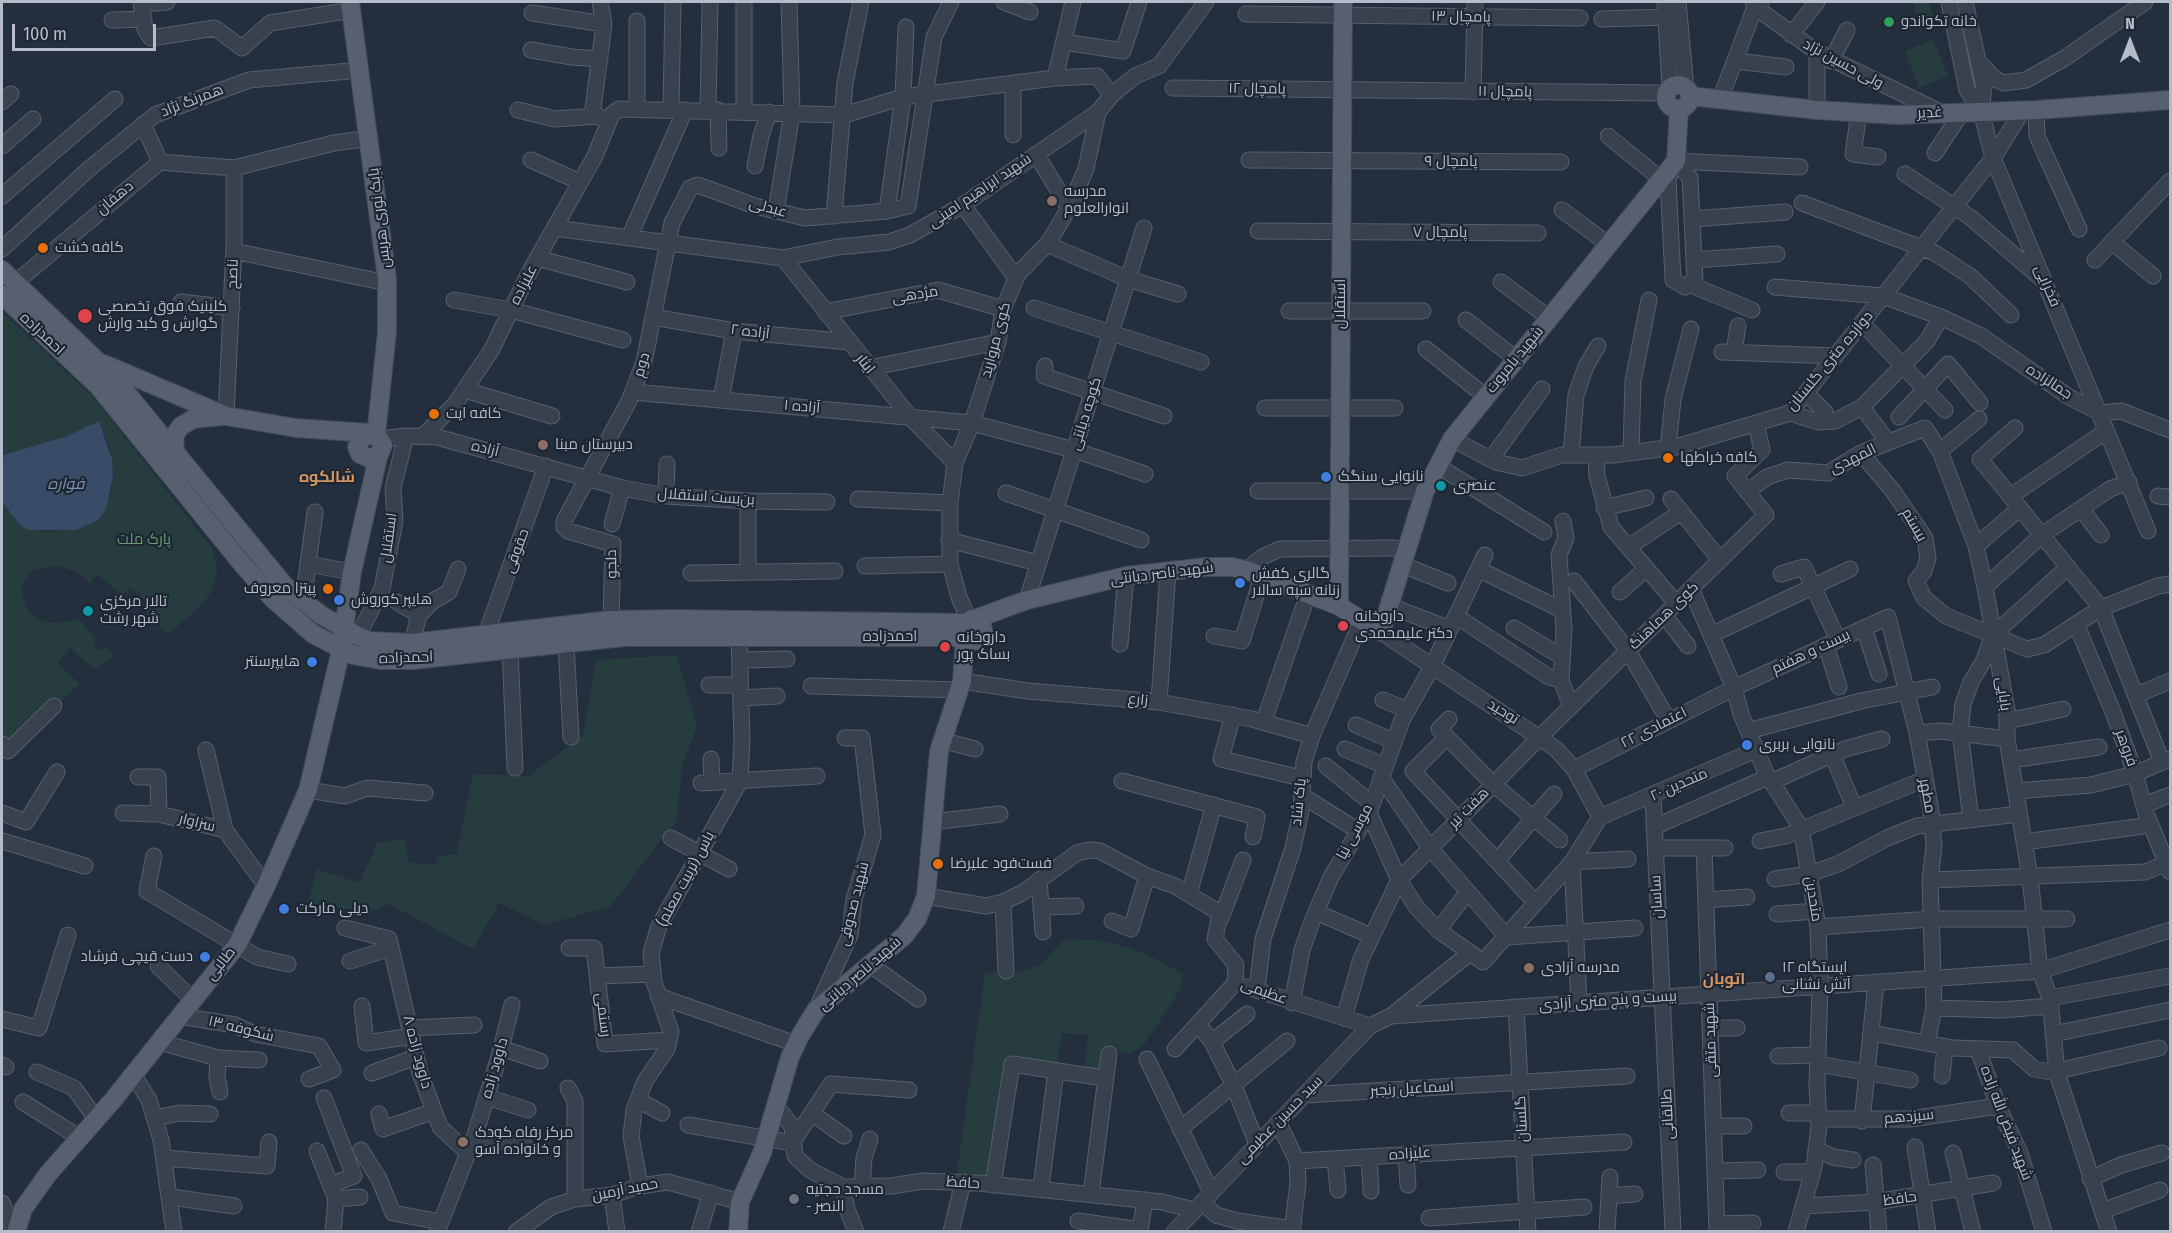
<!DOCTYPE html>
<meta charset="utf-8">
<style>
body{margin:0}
#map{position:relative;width:2172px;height:1233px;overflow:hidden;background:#242f3e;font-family:"Fira Sans Condensed",sans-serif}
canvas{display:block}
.frame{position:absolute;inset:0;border:3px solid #b4bcc9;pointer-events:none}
.north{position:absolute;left:2100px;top:12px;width:60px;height:60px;-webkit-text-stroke:4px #1d2633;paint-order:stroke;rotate:0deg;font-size:16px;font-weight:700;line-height:24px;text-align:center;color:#b4bcc9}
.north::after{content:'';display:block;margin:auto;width:21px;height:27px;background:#b4bcc9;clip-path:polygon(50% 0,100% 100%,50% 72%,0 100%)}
.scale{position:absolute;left:12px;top:24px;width:144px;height:27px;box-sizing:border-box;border:3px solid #b4bcc9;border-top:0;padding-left:8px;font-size:18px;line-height:21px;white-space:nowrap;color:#b4bcc9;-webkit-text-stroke:4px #1d2633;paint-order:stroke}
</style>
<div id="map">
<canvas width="2172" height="1233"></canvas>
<div class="frame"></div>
<div class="north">N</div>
<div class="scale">100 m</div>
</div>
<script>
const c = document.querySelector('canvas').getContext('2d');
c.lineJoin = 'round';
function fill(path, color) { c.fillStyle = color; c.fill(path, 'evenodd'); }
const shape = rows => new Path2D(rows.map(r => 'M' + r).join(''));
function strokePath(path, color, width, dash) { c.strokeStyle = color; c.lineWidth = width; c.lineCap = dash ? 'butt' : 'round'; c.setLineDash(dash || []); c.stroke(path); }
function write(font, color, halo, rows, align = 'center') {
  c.font = font + ' "Fira Sans Condensed",Cairo,sans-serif'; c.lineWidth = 4.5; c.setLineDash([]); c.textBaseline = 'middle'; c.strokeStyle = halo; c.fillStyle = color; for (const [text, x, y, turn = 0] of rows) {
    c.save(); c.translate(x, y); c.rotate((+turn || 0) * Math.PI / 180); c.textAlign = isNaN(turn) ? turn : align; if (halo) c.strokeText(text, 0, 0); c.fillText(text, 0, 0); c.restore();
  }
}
fill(shape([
 [1929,2,1935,26,1919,29,1914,3],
 [1933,40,1948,76,1919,88,1905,51],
 [2,312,95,399,213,549,217,573,212,591,203,603,169,634,145,614,147,611,142,606,146,601,130,587,123,595,97,574,90,583,81,574,60,566,33,570,23,583,21,591,28,611,41,620,54,623,79,620,96,639,93,644,101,651,105,647,115,656,94,669,70,648,57,663,80,684,10,746,2,737,2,502,21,526,41,531,61,531,110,496,113,476,110,449,98,421,68,436,5,455,2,466],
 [677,655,697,728,683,762,676,823,665,834,611,906,544,925,499,903,473,949,389,904,369,912,308,903,317,869,360,883,377,842,404,839,409,862,435,865,438,856,457,854,473,774,529,776,583,735,596,660],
 [1065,939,1097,940,1131,948,1162,962,1183,974,1180,990,1143,1046,1129,1053,1108,1048,1100,1071,1084,1072,1088,1035,1062,1033,1057,1069,1010,1062,990,1177,957,1173,985,973,1006,971,1014,974,1040,965]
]), '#263c3f');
fill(shape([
 [99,421,112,459,113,476,106,509,98,520,76,530,28,530,21,526,2,502,2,466,4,455,67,436]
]), '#394c67');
const minor = shape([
 [141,2,145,29,151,38,215,28,242,48,270,23,352,10],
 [600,2,604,24,593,109,594,114,609,122],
 [744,2,744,111],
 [1004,2,1030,12],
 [1665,2,1670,88],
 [1678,2,1686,88],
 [1753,2,1755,7,1817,52,1942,113],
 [1949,2,1967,90,1981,111,1993,158,2148,531],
 [1965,2,1984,87,1981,111],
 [142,4,167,2],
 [532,13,604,24],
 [1246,14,1580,18],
 [1602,19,1666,17],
 [112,20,144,19],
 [637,21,637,109],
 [1791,35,1817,2],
 [1064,42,1123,51,1139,2],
 [531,50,572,57,600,59],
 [1817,52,1817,110],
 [1736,61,1786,67],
 [1831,61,1847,30],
 [1979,62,1995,79,2004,83,2026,80,2065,58,2145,2],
 [1055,78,1073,2],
 [1013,83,1013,135],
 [1173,88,1667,93],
 [1473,92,1475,2],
 [1720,100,1755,7,1761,2],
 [2,102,11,94],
 [671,109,673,2],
 [518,110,555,119,598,116],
 [708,110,710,2],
 [718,110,719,148],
 [2036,110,2037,136,2079,229],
 [1859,113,1853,154,1878,157],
 [143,124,160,162],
 [1608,136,1662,180],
 [2,146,33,119],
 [1935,153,1962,112],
 [1036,154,1069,208],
 [531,160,580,182],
 [1249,160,1561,162],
 [1676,161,1690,178,1695,280,1685,287,1673,280,1668,179,1676,161],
 [1676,161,1800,167],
 [755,166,761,136,769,112],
 [1905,174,1970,217,2043,280],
 [2,196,115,99],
 [1802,203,1935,253,1970,276,2011,315],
 [963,205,1016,278],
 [1562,210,1609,245],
 [776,211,792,113,789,2],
 [887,211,903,97,906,27],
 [834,216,845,83,861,2],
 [1692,219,1785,212],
 [554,228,783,258,838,247,889,242,910,235,963,205,1098,112,1112,95,1135,76,1159,66,1206,2],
 [1258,231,1538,233],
 [629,238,685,110],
 [2112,242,2153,276],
 [1047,244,1128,279,1178,294],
 [2,249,90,168,155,115,249,80,360,70],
 [234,251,387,283],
 [537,258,627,282],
 [783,258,910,417,955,463],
 [1694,260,1777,254],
 [2095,260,2170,181],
 [1501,282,1549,318],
 [15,283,160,162,234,168,334,143,370,138],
 [1691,285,1752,310],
 [1775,287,1883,296,1941,317,1981,336,2069,397,2101,413],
 [454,300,511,310,623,340],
 [181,302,232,308],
 [1034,308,1201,362],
 [1289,311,1423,311],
 [825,312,938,290,1003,309],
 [653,317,734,331,849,342],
 [1466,320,1516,359],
 [1862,323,1945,410],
 [1426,349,1485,396],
 [1722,352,1836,356],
 [1734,352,1738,326],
 [1045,366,1044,376,1164,416],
 [869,368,998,342],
 [465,390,552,416],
 [633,392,972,423,1074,450,1145,474],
 [1806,393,1825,412],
 [721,400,734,331],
 [1862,407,1888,442],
 [1265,408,1395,408],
 [1790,413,1818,422,1835,421,1862,407,1927,341,1941,317],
 [2101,413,2121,411,2170,430],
 [226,416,234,246,234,168],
 [1899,417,1948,364,1980,403],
 [2015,428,1980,459,2101,608,2162,762,2170,759],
 [423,436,455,404,491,351,529,273,595,156,612,114,619,109,844,115,903,97,1055,78,1097,76,1112,95],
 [381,439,406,436,437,437,622,488,666,496,748,501,827,502],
 [1452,439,1496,462,1522,468,1562,455,1613,455,1676,447,1790,413,1993,158,2023,110],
 [1668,448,1673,399,1691,329],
 [1940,451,1979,419],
 [1631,453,1633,381,1649,300],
 [1861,453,1893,491,1925,538,1928,558,1924,571,1916,581,1924,598,1946,616,2027,649,2044,645,2101,608,2158,586,2170,584],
 [1571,455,1576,395,1586,366,1598,346],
 [1596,455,1597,476,1611,527,1676,603],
 [1491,459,1542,389],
 [1438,466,1544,532],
 [1258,491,1425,491],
 [1747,492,1767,477,1788,470,1828,473,1861,453,1925,428,1940,451,1976,546,1985,587,2007,710,2007,739,2030,877,2040,971,2050,998,2057,1073,2109,1232],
 [1006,493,1141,540],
 [666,496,667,464],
 [2011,496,2106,431],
 [2158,496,2170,497],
 [858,499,950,503],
 [1671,499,1720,560],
 [748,501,748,572],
 [1604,508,1646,498],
 [2081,509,2101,535],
 [1563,521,1566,538,1559,555,1564,630,1561,680,1571,706],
 [612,524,622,488],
 [949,540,1038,563],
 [1630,546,1681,512],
 [1976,546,2020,508],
 [308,564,352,572],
 [1403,565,1448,583],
 [865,566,950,564],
 [1478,569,1562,610],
 [1246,570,1264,556,1280,549,1395,548],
 [691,573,835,571],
 [1781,574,1804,567,1838,640],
 [1574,581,1628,651,1669,721],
 [305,586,315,512],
 [1985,587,2042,535,2110,489,2129,482],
 [1691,589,1734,688,1741,714,1766,773,1801,828,1809,874,1818,927,1820,986,1817,1084,1819,1126,1814,1167,1796,1232],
 [1620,592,1646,569],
 [1027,600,1144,228],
 [397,602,419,615],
 [1390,606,1450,629],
 [1664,615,1688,646],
 [1456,616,1549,677,1561,680],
 [611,620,613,544,568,531,564,527,564,521,629,401,644,362,672,223,690,188,698,185,755,206,805,218,887,211,908,206,934,37,951,2],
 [969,620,959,597,950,564,950,503,955,463,972,423,998,342,1003,309,1018,274,1049,242,1069,208,1086,169,1098,112],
 [2077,626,2113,712,2134,770,2146,813,2170,872],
 [1514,628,1562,657],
 [1864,628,1879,674],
 [1381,632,1556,749,1574,769,1600,817],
 [486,634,546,466],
 [1711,635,1850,569],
 [358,636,382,589,395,521,393,488,406,436],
 [1214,636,1242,641,1262,577],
 [412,643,419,615,433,601,449,592,458,569],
 [566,644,571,737],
 [1120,644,1126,576],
 [1826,645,1839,687],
 [510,649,515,768],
 [740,660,787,659],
 [962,681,1028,691,1159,702,1252,719,1312,736],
 [709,685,740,685],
 [811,686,960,690],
 [2136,695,2170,681],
 [741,698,777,696],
 [1383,700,1407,710],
 [1159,702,1168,571],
 [1233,715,1221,759,1301,778],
 [1449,719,1439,729,1493,784,1560,840],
 [1264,721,1308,594],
 [2007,721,2063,709],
 [1356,725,1393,741],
 [1748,731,1861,701,1932,687],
 [1917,733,1942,731,2007,739],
 [1447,737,1413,771,1535,902],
 [941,740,975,749],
 [2,744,8,751,54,706],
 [1345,749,1385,766],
 [206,750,225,830],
 [1832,754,1854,807],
 [711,759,712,782],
 [2011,760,2099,747],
 [1326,766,1371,803],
 [1574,769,1734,688,1888,617,1917,733,1931,811,1934,846,1930,880,1934,1008,1927,1043],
 [138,777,158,777,159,814,225,830,266,886],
 [1381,777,1430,848,1507,937,1635,928],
 [1122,781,1257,817,1253,837],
 [1771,782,1845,749,1882,739],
 [701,783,817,776],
 [308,790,345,796,367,788,425,793],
 [2016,791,2091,785,2135,774,2162,762],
 [1301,795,1357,830],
 [1653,797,1673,1232],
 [2144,805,2170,795],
 [2,813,26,822,57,772],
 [123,813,159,814],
 [1369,813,1399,880,1417,908,1438,930,1483,962,1572,862,1600,817],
 [1600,817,1756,750],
 [1971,819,1960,732,1963,704,1971,682,1984,660,1993,635,2068,567],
 [932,822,1000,814],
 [1654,827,1768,777],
 [671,838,729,869],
 [2,841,85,866],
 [1760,841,1786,836,1925,779],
 [2024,842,2151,825],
 [1655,848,1725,848],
 [1704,848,1717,1232],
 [154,856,147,891,257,957,288,964],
 [1497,861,1554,794],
 [1572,862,1579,1003],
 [1572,862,1628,859],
 [1775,879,1809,874,1838,864,1887,838,1917,826,2019,814],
 [1039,880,1043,932],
 [1930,880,2145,872,2167,863],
 [1189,894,1214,805],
 [926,896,986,906,1003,902,1022,893,1077,853,1089,850,1100,851,1147,876,1175,886,1220,913,1215,939,1236,965,1235,983],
 [1706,900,1747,897],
 [1003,902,1006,971],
 [1041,907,1076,906],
 [1316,912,1371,936],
 [1777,914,1815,911],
 [1221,918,1243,860],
 [1112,921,1131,929,1147,876],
 [1818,927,1931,919,2067,919],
 [345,928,389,939,420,1073,440,1127,468,1153],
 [1438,930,1468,892],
 [569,948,594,948,605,1044,669,1040],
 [350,961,391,948],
 [871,965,918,999],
 [158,966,193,1000],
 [598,976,653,974],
 [1247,987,1370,1026],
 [1257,989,1263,939,1293,848,1301,811,1304,762,1312,736,1362,620],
 [658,996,796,1044],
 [2050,998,2170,976],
 [1292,1003,1302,950,1313,919,1331,877,1369,813,1402,720,1432,667,1485,555],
 [362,1006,366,1043,412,1036],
 [1516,1007,1528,1232],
 [1934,1008,2001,1010,2051,1006],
 [816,1010,850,935,854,899,873,835,862,738,845,738],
 [180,1016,235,1025,255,1034,319,1046,333,1070,309,1079],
 [1391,1016,2040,971,2170,930],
 [1344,1018,1361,959,1399,880,1540,737,1766,515,1735,476,1762,450,1756,424],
 [2,1019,39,1028,68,935],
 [1199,1025,1212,1042,1234,1086,1257,1144],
 [410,1028,474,1025],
 [1710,1028,1737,1028],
 [1872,1033,1953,1048,2013,1050,2034,1069,2057,1073],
 [2053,1034,2170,1010],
 [159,1042,218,1058,259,1060],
 [1212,1042,1247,1014],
 [501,1048,540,1061],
 [1175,1049,1235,983],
 [1978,1049,1998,1106,2020,1153,2044,1232],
 [1778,1056,1818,1055],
 [218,1058,217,1077,220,1092],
 [1147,1059,1211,1192],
 [1818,1064,1910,1080],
 [2,1065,6,1067],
 [2057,1071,2159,1048],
 [37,1072,74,1088,96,1119],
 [372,1073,416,1057],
 [133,1074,149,1100,161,1140,174,1232],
 [1942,1076,1945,1047],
 [568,1088,575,1101,575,1199],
 [1304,1095,1627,1076],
 [487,1097,528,1110],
 [324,1098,354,1176,330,1185],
 [638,1100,662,1113],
 [23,1102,80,1138],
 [777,1107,792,1126,795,1156,810,1170,843,1187,891,1186,923,1181,978,1183,1162,1202,1194,1210],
 [1789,1113,1818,1113],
 [379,1114,383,1129,434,1111],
 [813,1114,844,1136],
 [154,1118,180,1113,210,1114],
 [1818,1119,1910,1119,1998,1106],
 [1862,1121,1876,982],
 [1278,1122,1297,1161,1298,1183,1292,1232],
 [688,1125,792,1143,831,1084,909,1090],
 [1714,1126,1744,1126],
 [1180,1129,1287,1041],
 [475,1135,526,1147],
 [1915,1147,1928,1232],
 [1816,1149,1833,1157,1853,1160],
 [361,1150,379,1179,393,1213,441,1222],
 [317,1151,336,1199,333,1232],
 [1953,1153,1973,1232],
 [1406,1155,1408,1185],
 [1369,1157,1371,1191],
 [164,1158,267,1166,269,1142],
 [1335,1159,1338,1190],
 [1297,1161,1624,1142],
 [1873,1165,1879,1232],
 [1715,1171,1758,1170],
 [1784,1172,1813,1172],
 [2090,1179,2121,1165,2162,1153],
 [993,1185,1012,1064,1104,1078],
 [640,1186,631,1136,634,1110,645,1081,667,1049,671,1032,654,982,651,953,659,926,740,781,742,741,739,637],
 [843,1187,847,1209,856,1232],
 [1041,1187,1056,1071],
 [862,1188,864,1158,870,1139],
 [1091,1194,1109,1054],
 [612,1195,617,1232],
 [1609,1196,1635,1194],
 [171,1197,234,1206],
 [336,1199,360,1197],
 [1202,1202,1216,1215,1237,1221,1293,1229],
 [2,1203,15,1232],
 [1805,1206,1875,1202,1993,1183],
 [2102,1211,2160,1190],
 [1429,1218,1584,1207],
 [1078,1221,1140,1230,1145,1200],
 [1717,1224,1753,1223],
 [437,1232,475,1135,498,1060,512,1005],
 [516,1232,551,1207,575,1199,612,1195,640,1186,668,1182,740,1202],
 [699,1232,711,1193],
 [951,1232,963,1182],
 [1174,1232,1370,1026,1391,1016,1470,953],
 [1607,1232,1610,1177]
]);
const major = shape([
 [350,2,387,279,387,332,376,435],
 '1666 97a12 12 0 1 1 24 0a12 12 0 1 1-24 0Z',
 [1690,96,1817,110,1897,115,2036,110,2170,100],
 [2,270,111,374,285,586,321,615,358,636,369,641,412,643,611,620,674,619,965,623,972,619,981,622,984,634,974,641,964,637,624,637,413,660,380,660,353,655,313,634,273,599,243,565,98,386,2,295],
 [104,364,226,416,296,428,369,433],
 [175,451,174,436,181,426,193,419,222,416],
 [1339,606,1343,2],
 [975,619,1027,600,1126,576,1206,567,1232,567,1246,570,1339,606,1381,632,1425,491,1452,439,1676,161,1679,109],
 [16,1232,23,1209,48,1174,113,1100,237,945,266,886,308,790,341,650,352,572,378,457,383,445,376,435,363,436,357,447,360,454,371,459,378,457],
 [738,1232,740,1202,762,1153,790,1057,800,1036,816,1010,904,936,917,919,926,896,939,751,962,681,965,637]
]);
strokePath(minor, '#565f6c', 17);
strokePath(major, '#414a57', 20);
strokePath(minor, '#38414e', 15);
strokePath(major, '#56606e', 18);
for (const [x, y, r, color] of [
 [1889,22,6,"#2e9e5b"],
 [1052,201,6,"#8d6e63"],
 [43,248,6,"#e8710a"],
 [85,316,8,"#e0444e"],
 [434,414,6,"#e8710a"],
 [543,445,6,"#8d6e63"],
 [1668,458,6,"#e8710a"],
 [1326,477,6,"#3f7fe0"],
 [1441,486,6,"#0f9aa8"],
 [1240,583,6,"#3f7fe0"],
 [328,589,6,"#e8710a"],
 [339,600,6,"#3f7fe0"],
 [88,611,6,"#0f9aa8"],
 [1343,626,6,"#e0444e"],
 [945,647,6,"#e0444e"],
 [312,662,6,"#3f7fe0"],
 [1747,745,6,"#3f7fe0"],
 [938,864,6,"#e8710a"],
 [284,909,6,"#3f7fe0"],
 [205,957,6,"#3f7fe0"],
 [1529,968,6,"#8d6e63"],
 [1770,977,6,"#5c6f8a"],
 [463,1142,6,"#8d6e63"],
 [794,1199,6,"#6b7280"]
]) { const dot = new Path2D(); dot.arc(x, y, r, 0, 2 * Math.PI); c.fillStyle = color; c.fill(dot); strokePath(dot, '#1d2633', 2); }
write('15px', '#b4bcc9', '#1d2633', [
 ["پامچال ۱۳",1461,17,1],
 ["ولی حسین نژاد",1843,64,28],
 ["پامچال ۱۲",1257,89,1],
 ["پامچال ۱۱",1505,92,1],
 ["همرنگ نژاد",192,101,-21],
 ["غدیر",1930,113,-3],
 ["پامچال ۹",1451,162],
 ["شهید ابراهیم امینی",980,191,-34],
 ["دهقان",115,198,-40],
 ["عبدلی",768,208,15],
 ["بابک نوری هریس",380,218,-97],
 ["پامچال ۷",1440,233],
 ["ناصح",233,274,-88],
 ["علیزاده",524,285,-63],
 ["فخرایی",2047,286,67],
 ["مژدهی",915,295,-9],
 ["استقلال",1341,304,-90],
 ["آزاده ۲",750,332,7],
 ["احمدزاده",42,334,43],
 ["کوی مروارید",996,340,-75],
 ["شهید بامروت",1515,360,-51],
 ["دوازده متری گلستان",1830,361,-50],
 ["ایثار",865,364,51],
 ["دوم",642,365,-73],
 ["جمالزاده",2049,382,33],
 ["آزاده ۱",802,407,5],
 ["کوچه دیانتی",1086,414,-73],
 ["آزاده",485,449,14],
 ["المهدی",1853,459,-26],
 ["بن‌بست استقلال",706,497,4],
 ["بیستم",1914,525,60],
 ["استقلال",389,538,-82],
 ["حقوقی",517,551,-70],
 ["دلجو",612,564,-91],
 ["شهید ناصر دیانتی",1162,574,-7],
 ["کوی هماهنگ",1664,616,-44],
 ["احمدزاده",890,637],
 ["بیست و هفتم",1811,652,-25],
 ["احمدزاده",406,658,-2],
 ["بابایی",2003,694,82],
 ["زارع",1138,700,6],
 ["توحید",1503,712,32],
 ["اعتمادی ۲۲",1654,728,-27],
 ["فروهر",2126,748,70],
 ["متحدین ۲۰",1679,785,-24],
 ["مطهر",1927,796,80],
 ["پاک شاد",1299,802,-84],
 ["هفتِ تیر",1469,808,-45],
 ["سزاوار",197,823,14],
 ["موسی نیا",1355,832,-62],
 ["یاس (تربیت معلم)",686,879,-62],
 ["ساسان",1657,897,-93],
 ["متحدین",1813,899,81],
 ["شهید صدوقی",854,904,-76],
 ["طالبی",221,964,-52],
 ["شهید ناصر دیانتی",860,974,-41],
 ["عظیمی",1264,992,20],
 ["بیست و پنج متری آزادی",1608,1001,-4],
 ["رستمی",603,1015,83],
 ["شکوفه ۱۳",241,1029,14],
 ["شهید متقی",1711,1040,-92],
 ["داوود زاده ۸",417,1052,75],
 ["داوود زاده",495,1068,-74],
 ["اسماعیل رنجبر",1412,1089,-3],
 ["طالقانی",1668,1114,-93],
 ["سیزدهم",1909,1117,-5],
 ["گلستان",1522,1119,-93],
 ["سید حسین عظیمی",1280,1120,-46],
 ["شهید فیض الله زاده",2006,1123,69],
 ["علیزاده",1410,1154,-4],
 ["حافظ",963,1183,4],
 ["حمید آرمین",625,1190,-11],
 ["حافظ",1900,1199,-8]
]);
write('15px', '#b4bcc9', '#1d2633', [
 ["خانه تکواندو",1901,22],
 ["مدرسه",1064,192],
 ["انوارالعلوم",1064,209],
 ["کافه خشت",55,248],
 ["کلینیک فوق تخصصی",98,307],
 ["گوارش و کبد وارش",98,324],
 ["کافه ایت",446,414],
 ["دبیرستان مبنا",555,445],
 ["کافه خراطها",1680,458],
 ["نانوایی سنگک",1338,477],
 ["عنصری",1453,486],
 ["گالری کفش",1252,574],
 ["زنانه سپه سالار",1252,591],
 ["پیتزا معروف",316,589,"right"],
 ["هايپر كوروش",351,600],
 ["تالار مرکزی",100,602],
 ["شهر رشت",100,619],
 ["داروخانه",1355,617],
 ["دکتر علیمحمدی",1355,634],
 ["داروخانه",957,638],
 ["بساک پور",957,655],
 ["هایپرسنتر",300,662,"right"],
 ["نانوایی بربری",1759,745],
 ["فست‌فود علیرضا",950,864],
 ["دیلی مارکت",296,909],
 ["دست قیچی فرشاد",193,957,"right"],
 ["مدرسه آزادی",1541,968],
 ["ایستگاه ۱۲",1782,968],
 ["آتش نشانی",1782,985],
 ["مرکز رفاه کودک",475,1133],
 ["و خانواده آسو",475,1150],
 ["مسجد حجتیه",806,1190],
 ["- النصر",806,1207]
], 'left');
write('15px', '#6b9a76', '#1d2633', [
 ["پارک ملت",144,540]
]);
write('bold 16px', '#d59563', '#1d2633', [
 ["شالکوه",327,478],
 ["اتوبان",1724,980]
]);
write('italic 16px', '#7c92b1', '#1d2633', [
 ["فواره",66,485]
]);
</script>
